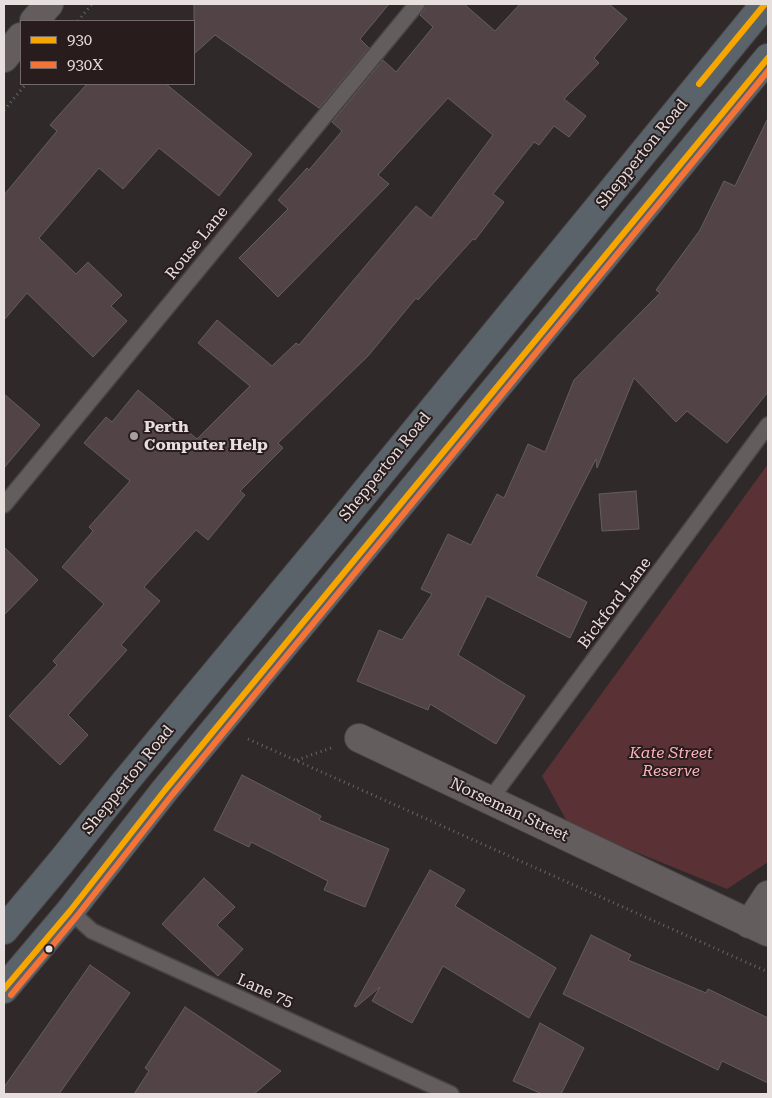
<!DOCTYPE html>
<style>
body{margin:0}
#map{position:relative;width:772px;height:1098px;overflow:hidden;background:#30292a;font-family:"Roboto Serif",serif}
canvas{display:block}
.frame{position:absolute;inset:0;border:5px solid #e7dede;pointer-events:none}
.legend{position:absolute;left:20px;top:20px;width:175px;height:65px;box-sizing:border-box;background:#291c1d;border:1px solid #756a6a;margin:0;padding:6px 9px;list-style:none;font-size:15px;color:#e7dede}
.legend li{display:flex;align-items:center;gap:10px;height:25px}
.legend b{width:25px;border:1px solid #756a6a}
</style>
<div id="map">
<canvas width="772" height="1098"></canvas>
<div class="frame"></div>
<ul class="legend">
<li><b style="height:6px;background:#f7a600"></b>930</li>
<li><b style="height:6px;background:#f57335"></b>930X</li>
</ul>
</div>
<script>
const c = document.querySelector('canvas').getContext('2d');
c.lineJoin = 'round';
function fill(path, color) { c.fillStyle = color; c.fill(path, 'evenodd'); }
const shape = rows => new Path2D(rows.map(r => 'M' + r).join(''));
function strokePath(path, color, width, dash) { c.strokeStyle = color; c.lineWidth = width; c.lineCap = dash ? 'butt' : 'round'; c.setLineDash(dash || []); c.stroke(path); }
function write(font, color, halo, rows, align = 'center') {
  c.font = font + ' "Roboto Serif",serif'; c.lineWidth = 4; c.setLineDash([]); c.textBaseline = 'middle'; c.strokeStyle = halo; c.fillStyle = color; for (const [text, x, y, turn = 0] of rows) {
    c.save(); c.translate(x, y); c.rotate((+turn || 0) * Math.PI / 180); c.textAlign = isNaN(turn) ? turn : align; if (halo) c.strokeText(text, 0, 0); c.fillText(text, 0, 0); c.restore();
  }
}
fill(shape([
 [768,464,768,862,727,889,569,825,542,776]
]), '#5a3236');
const building = shape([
 [194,4,389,4,360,39,369,48,319,108,215,35,194,54,194,4],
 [426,4,464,4,495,31,520,4,609,4,627,19,594,58,599,63,564,99,586,116,569,137,554,126,539,145,534,142,493,194,504,202,475,240,473,239,418,300,416,298,368,356,278,443,283,448,240,491,245,495,208,540,196,530,144,587,160,601,121,645,127,650,68,715,88,735,60,765,9,716,57,665,53,661,104,604,62,567,93,531,89,527,130,481,84,443,106,417,112,422,138,390,197,439,250,386,198,343,217,320,272,366,296,343,299,345,416,206,431,218,493,135,448,98,378,175,389,184,278,297,239,258,288,209,278,200,307,168,309,170,342,131,332,122,383,60,396,72,433,27,420,15,424,10,426,4],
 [87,84,166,84,252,154,219,196,159,148,123,189,99,168,39,238,76,274,88,262,122,295,111,306,127,321,93,357,27,293,4,320,4,195,57,131,50,125,87,84],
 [768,118,768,392,727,443,687,411,676,422,634,378,597,468,596,459,536,576,587,602,570,638,487,596,458,655,525,696,496,744,430,704,428,710,357,681,379,630,402,640,432,594,421,589,448,534,471,545,497,494,504,498,528,444,545,452,574,380,660,293,656,290,700,230,724,181,735,186,768,118],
 [4,394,40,425,4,468,4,394],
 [636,491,639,529,602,531,599,494,636,491],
 [4,547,38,580,4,615,4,547],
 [242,775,321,816,319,820,389,849,365,907,324,890,328,881,251,842,249,847,214,830,242,775],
 [430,870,465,890,455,906,556,968,529,1018,443,966,412,1023,372,1001,380,987,356,1007,354,1006,430,870],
 [204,878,235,907,217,925,243,949,218,976,162,924,204,878],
 [591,935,631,955,628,960,706,993,708,989,768,1018,768,1083,722,1061,718,1070,563,994,591,935],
 [90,965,130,993,59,1094,4,1094,4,1087,90,965],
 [185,1007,281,1071,254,1094,134,1094,149,1071,145,1068,185,1007],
 [540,1023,584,1048,561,1094,542,1094,513,1081,540,1023]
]);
fill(building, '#524446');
strokePath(building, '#645d5e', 1);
const service = shape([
 [4,505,417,4],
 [489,801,768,425],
 [70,911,92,931,451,1094]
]);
const minor = shape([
 [34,21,49,4],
 [4,58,21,37],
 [359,738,768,932],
 [749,924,768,895]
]);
const trunk = shape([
 [4,930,61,862,125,782,335,529,765,4],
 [4,989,70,911,165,790,768,58]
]);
strokePath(service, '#494444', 18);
strokePath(minor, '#494444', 30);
strokePath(trunk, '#494444', 30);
strokePath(shape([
 [78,21,92,4],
 [4,110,26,84],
 [248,739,768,972],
 [297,760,331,748]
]), '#6a6566', 3, [1, 4]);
strokePath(service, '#635d5e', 15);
strokePath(minor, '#635d5e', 28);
strokePath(trunk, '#5a626a', 28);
strokePath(shape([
 [699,84,765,4],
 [4,989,70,911,165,790,768,58]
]), '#f7a600', 6);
strokePath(shape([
 [11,995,77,916,172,795,768,71]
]), '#f57335', 6);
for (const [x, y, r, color] of [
 [134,436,5,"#a79f9f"],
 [49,949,4.5,"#e7dede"]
]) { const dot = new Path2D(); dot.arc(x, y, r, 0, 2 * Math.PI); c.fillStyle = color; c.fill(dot); strokePath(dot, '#291c1d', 2); }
write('16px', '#e7dede', '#291c1d', [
 ["Shepperton Road",642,154,-51],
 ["Rouse Lane",197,243,-51],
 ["Shepperton Road",385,467,-51],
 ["Bickford Lane",615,603,-53],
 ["Shepperton Road",128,780,-51],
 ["Norseman Street",509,810,25],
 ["Lane 75",265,991,24]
]);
write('bold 16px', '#e7dede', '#291c1d', [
 ["Perth",144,427],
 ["Computer Help",144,445]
], 'left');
write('italic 16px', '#fcb3ba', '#291c1d', [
 ["Kate Street",671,753],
 ["Reserve",671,771]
]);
</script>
